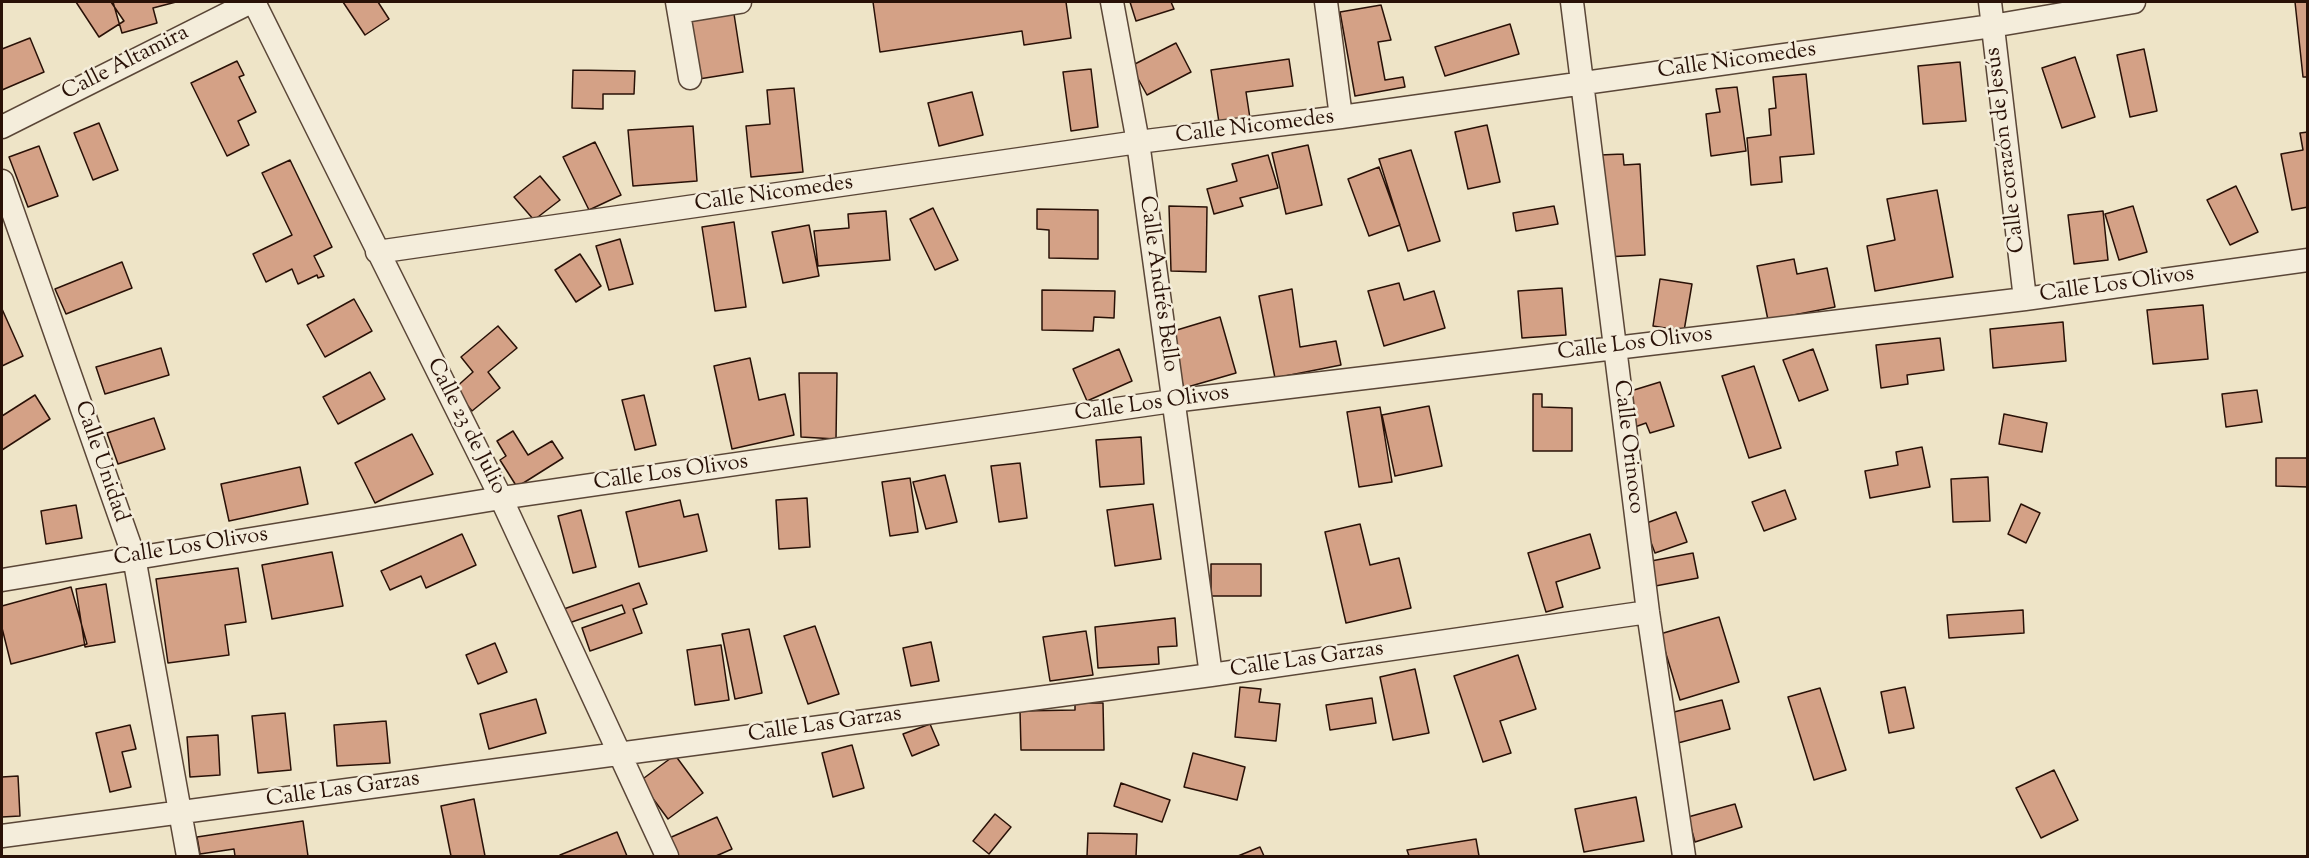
<!DOCTYPE html>
<meta charset="utf-8">
<style>
body{margin:0}
#map{position:relative;width:2309px;height:858px;overflow:hidden;background:#eee4c7;font-family:"Sorts Mill Goudy",serif}
canvas{display:block}
.frame{position:absolute;inset:0;border:3px solid #291107;pointer-events:none}
</style>
<div id="map">
<canvas width="2309" height="858"></canvas>
<div class="frame"></div>
</div>
<script>
const c = document.querySelector('canvas').getContext('2d');
c.lineJoin = 'round';
function fill(path, color) { c.fillStyle = color; c.fill(path, 'evenodd'); }
const shape = rows => new Path2D(rows.map(r => 'M' + r).join(''));
function strokePath(path, color, width, dash) { c.strokeStyle = color; c.lineWidth = width; c.lineCap = dash ? 'butt' : 'round'; c.setLineDash(dash || []); c.stroke(path); }
function write(font, color, halo, rows, align = 'center') {
  c.font = font + ' "Sorts Mill Goudy",serif'; c.lineWidth = 5; c.setLineDash([]); c.textBaseline = 'middle'; c.strokeStyle = halo; c.fillStyle = color; for (const [text, x, y, turn = 0] of rows) {
    c.save(); c.translate(x, y); c.rotate((+turn || 0) * Math.PI / 180); c.textAlign = isNaN(turn) ? turn : align; if (halo) c.strokeText(text, 0, 0); c.fillText(text, 0, 0); c.restore();
  }
}
const building = shape([
 [76,2,111,2,124,21,99,37,76,2],
 [113,2,176,2,153,8,157,23,122,33,113,2],
 [343,2,378,2,389,19,365,35,343,2],
 [873,2,1066,2,1071,38,1024,45,1022,31,880,52,873,2],
 [1130,2,1171,2,1174,9,1136,21,1130,2],
 [2295,2,2308,2,2308,77,2303,77,2295,2],
 [1381,5,1391,40,1378,42,1385,80,1403,77,1405,87,1355,96,1340,12,1381,5],
 [734,14,743,72,699,79,689,21,734,14],
 [1510,24,1519,54,1445,76,1435,47,1510,24],
 [30,38,44,72,2,90,2,49,30,38],
 [1176,43,1191,72,1147,95,1131,66,1176,43],
 [2144,49,2157,111,2130,117,2117,55,2144,49],
 [2075,57,2095,117,2062,128,2042,68,2075,57],
 [1289,59,1293,86,1246,92,1251,125,1220,129,1211,70,1289,59],
 [237,61,244,75,239,77,256,112,238,121,249,145,227,156,191,83,237,61],
 [1960,62,1966,121,1923,124,1918,66,1960,62],
 [1091,69,1098,127,1071,131,1063,72,1091,69],
 [573,70,635,71,634,94,603,94,603,109,572,108,573,70],
 [1806,74,1814,154,1780,157,1782,182,1751,185,1747,138,1771,135,1769,109,1776,108,1773,77,1806,74],
 [1737,87,1746,151,1711,156,1706,114,1720,112,1716,89,1737,87],
 [794,88,803,172,751,177,746,126,770,124,767,90,794,88],
 [972,92,983,135,939,146,928,103,972,92],
 [99,123,118,170,93,180,74,133,99,123],
 [1487,125,1500,182,1468,189,1455,132,1487,125],
 [693,126,697,181,633,186,628,130,693,126],
 [2308,132,2308,207,2292,210,2281,154,2303,150,2300,133,2308,132],
 [595,142,621,195,589,210,563,157,595,142],
 [1308,145,1322,205,1286,214,1272,153,1308,145],
 [39,146,58,196,28,207,9,157,39,146],
 [1411,150,1440,241,1408,251,1379,159,1411,150],
 [1623,154,1624,165,1640,164,1645,255,1605,257,1600,155,1623,154],
 [1268,155,1278,188,1240,198,1243,206,1214,214,1207,189,1237,181,1232,164,1268,155],
 [290,160,332,247,314,256,324,276,318,278,317,275,298,284,292,269,266,282,253,254,292,235,262,173,290,160],
 [1379,167,1400,225,1369,236,1348,179,1379,167],
 [540,176,560,200,534,220,514,197,540,176],
 [2236,186,2258,232,2230,245,2207,200,2236,186],
 [1937,190,1953,277,1875,291,1867,246,1895,240,1887,199,1937,190],
 [1169,206,1207,207,1206,272,1171,271,1169,206],
 [1554,206,1558,224,1516,231,1513,213,1554,206],
 [2133,206,2147,252,2119,260,2105,214,2133,206],
 [933,208,958,260,935,270,910,219,933,208],
 [1037,209,1098,210,1098,259,1049,258,1049,230,1037,229,1037,209],
 [886,211,890,260,818,266,814,231,849,228,848,214,886,211],
 [2103,211,2108,260,2074,264,2068,215,2103,211],
 [734,222,746,307,715,311,702,227,734,222],
 [809,225,819,276,783,283,772,232,809,225],
 [620,239,633,284,609,290,596,246,620,239],
 [580,254,601,286,576,302,555,270,580,254],
 [1794,259,1797,274,1827,268,1835,307,1768,320,1757,266,1794,259],
 [122,262,132,288,66,314,55,289,122,262],
 [1660,279,1692,284,1684,331,1653,326,1660,279],
 [1399,283,1404,300,1434,291,1445,328,1384,346,1368,291,1399,283],
 [1562,288,1566,335,1522,338,1518,291,1562,288],
 [1292,289,1300,347,1336,341,1341,365,1275,378,1259,296,1292,289],
 [1042,290,1115,291,1114,318,1094,317,1093,331,1042,330,1042,290],
 [354,299,372,331,325,357,307,325,354,299],
 [2203,305,2208,359,2153,364,2147,310,2203,305],
 [2,309,23,356,2,366,2,309],
 [1220,317,1236,373,1184,388,1167,333,1220,317],
 [2063,322,2066,361,1993,368,1990,329,2063,322],
 [498,326,517,348,488,372,500,388,472,411,454,389,473,372,461,357,498,326],
 [1940,338,1944,370,1907,375,1908,384,1881,388,1876,345,1940,338],
 [161,348,169,375,105,394,96,367,161,348],
 [1119,349,1132,381,1087,401,1073,369,1119,349],
 [1813,349,1828,390,1799,401,1783,360,1813,349],
 [750,358,759,400,785,394,794,435,732,449,714,366,750,358],
 [1754,366,1781,448,1749,458,1722,376,1754,366],
 [370,372,385,399,338,424,323,397,370,372],
 [799,373,837,373,836,439,801,437,799,373],
 [1660,382,1674,426,1650,433,1646,423,1632,428,1621,394,1660,382],
 [2257,390,2262,422,2226,427,2222,394,2257,390],
 [1533,394,1542,394,1542,407,1572,408,1572,451,1533,451,1533,394],
 [35,395,50,419,2,450,2,416,35,395],
 [644,395,656,445,635,450,622,400,644,395],
 [1429,406,1442,466,1395,476,1382,415,1429,406],
 [1380,407,1392,482,1359,487,1347,412,1380,407],
 [2004,414,2047,423,2042,452,1999,444,2004,414],
 [154,418,165,449,118,464,107,433,154,418],
 [513,431,528,455,552,441,563,458,517,487,500,460,506,456,497,441,513,431],
 [412,434,433,474,375,503,355,463,412,434],
 [1141,437,1144,484,1100,487,1096,440,1141,437],
 [1922,447,1930,487,1870,498,1865,471,1898,465,1896,452,1922,447],
 [2276,458,2308,458,2308,487,2276,486,2276,458],
 [1020,463,1027,518,999,522,991,466,1020,463],
 [300,467,308,504,229,521,221,484,300,467],
 [945,475,957,522,926,529,913,482,945,475],
 [1988,477,1990,521,1953,522,1951,479,1988,477],
 [910,478,918,532,890,536,882,482,910,478],
 [1785,490,1796,519,1764,531,1752,502,1785,490],
 [807,498,810,547,779,549,776,500,807,498],
 [680,500,684,517,698,514,707,551,639,567,626,512,680,500],
 [1153,504,1161,559,1115,566,1107,510,1153,504],
 [2021,504,2040,513,2026,543,2008,534,2021,504],
 [76,505,82,538,46,544,41,511,76,505],
 [581,510,596,567,573,573,558,516,581,510],
 [1676,512,1687,542,1655,553,1644,524,1676,512],
 [1360,524,1370,565,1399,558,1411,608,1346,623,1325,532,1360,524],
 [462,534,476,565,426,588,421,576,390,590,381,571,462,534],
 [1590,534,1600,568,1556,582,1563,607,1546,612,1528,553,1590,534],
 [332,552,343,606,272,619,262,565,332,552],
 [1693,553,1698,578,1650,587,1646,562,1693,553],
 [1211,564,1261,564,1261,596,1211,596,1211,564],
 [238,568,246,622,225,625,229,655,168,663,156,579,238,568],
 [639,583,647,604,633,609,642,633,590,651,582,628,625,613,622,605,563,625,558,611,639,583],
 [106,584,115,642,85,647,76,589,106,584],
 [71,587,87,644,11,664,2,628,2,606,71,587],
 [2023,610,2024,633,1949,638,1947,615,2023,610],
 [1719,617,1739,682,1680,700,1660,634,1719,617],
 [1175,618,1177,646,1158,647,1159,664,1098,668,1095,627,1175,618],
 [815,626,839,694,808,704,784,636,815,626],
 [749,629,762,693,735,699,722,634,749,629],
 [1086,631,1093,675,1050,681,1043,637,1086,631],
 [931,642,939,681,911,686,903,648,931,642],
 [495,643,507,672,478,684,466,655,495,643],
 [721,645,729,700,695,705,687,650,721,645],
 [1518,655,1536,709,1500,721,1511,753,1483,762,1454,676,1518,655],
 [1415,669,1429,733,1393,740,1380,677,1415,669],
 [1240,687,1261,689,1259,702,1280,704,1276,741,1235,737,1240,687],
 [1905,687,1914,728,1889,733,1881,692,1905,687],
 [1820,688,1846,770,1814,780,1788,697,1820,688],
 [1372,698,1376,723,1330,730,1326,705,1372,698],
 [536,699,546,733,489,749,480,714,536,699],
 [1722,700,1730,729,1678,743,1670,713,1722,700],
 [1075,703,1103,703,1104,750,1021,750,1020,711,1075,710,1075,703],
 [285,713,291,770,258,773,252,716,285,713],
 [386,721,390,763,337,766,334,725,386,721],
 [930,724,939,745,912,756,903,734,930,724],
 [130,725,136,749,122,752,131,787,110,792,96,733,130,725],
 [218,735,220,775,190,777,187,737,218,735],
 [852,745,864,788,833,797,822,753,852,745],
 [1193,753,1245,767,1237,800,1184,787,1193,753],
 [675,755,703,793,668,819,640,781,675,755],
 [2054,770,2078,820,2041,838,2016,788,2054,770],
 [18,776,20,816,2,817,2,777,18,776],
 [1121,783,1170,800,1162,822,1114,806,1121,783],
 [1636,797,1644,841,1584,852,1575,809,1636,797],
 [474,799,485,856,451,856,441,806,474,799],
 [1735,804,1742,827,1695,842,1688,817,1735,804],
 [995,814,1011,827,989,854,973,841,995,814],
 [717,817,732,849,716,856,675,856,667,839,717,817],
 [303,821,308,856,235,856,234,849,200,854,197,837,303,821],
 [617,832,627,856,560,856,560,855,617,832],
 [1088,833,1137,834,1136,856,1087,856,1088,833],
 [1476,839,1479,856,1409,856,1407,850,1476,839],
 [1260,847,1264,856,1238,856,1260,847]
]);
fill(building, '#d4a186');
strokePath(building, '#291107', 1.5);
const minor = shape([
 [254,2,501,498,667,856],
 [677,2,690,78],
 [1112,2,1138,142,1211,675],
 [1326,2,1341,117],
 [1572,2,1648,612,1684,856],
 [1990,2,2025,299],
 [679,12,740,2],
 [2,127,251,2],
 [2,181,134,557,188,856],
 [377,252,1138,142,1341,117,1992,26,2134,2],
 [2,580,501,498,1172,401,2025,299,2308,260],
 [2,836,1211,675,1648,612]
]);
strokePath(minor, '#5a4637', 25);
strokePath(minor, '#f4eddb', 22);
write('22px', '#291107', '#f4eddb', [
 ["Calle Nicomedes",1737,62,-8],
 ["Calle Altamira",126,64,-27],
 ["Calle Nicomedes",1255,128,-7],
 ["Calle corazón de Jesús",2007,150,-97],
 ["Calle Nicomedes",774,195,-8],
 ["Calle Andrés Bello",1157,284,82],
 ["Calle Los Olivos",2117,286,-8],
 ["Calle Los Olivos",1635,345,-7],
 ["Calle Los Olivos",1152,405,-8],
 ["Calle 23 de Julio",465,427,63],
 ["Calle Orinoco",1627,447,83],
 ["Calle Unidad",100,462,71],
 ["Calle Los Olivos",671,474,-8],
 ["Calle Los Olivos",191,548,-9],
 ["Calle Las Garzas",1307,661,-8],
 ["Calle Las Garzas",825,726,-8],
 ["Calle Las Garzas",343,791,-8]
]);
</script>
